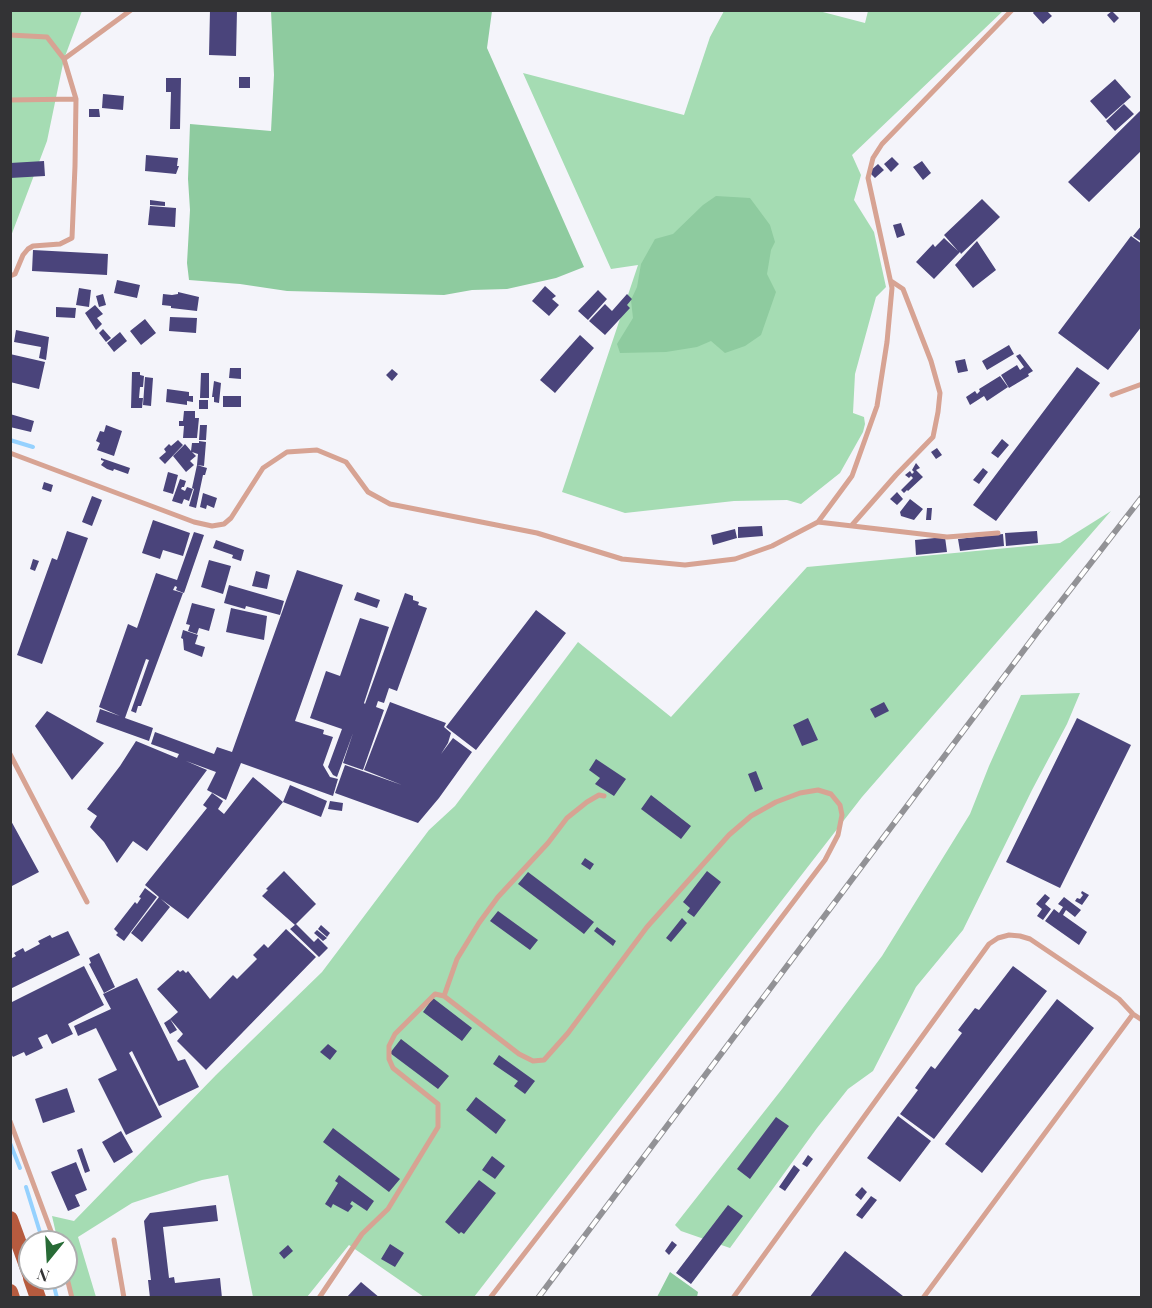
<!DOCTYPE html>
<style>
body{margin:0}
#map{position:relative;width:1152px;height:1308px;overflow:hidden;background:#f4f4fa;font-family:"Playfair Display",serif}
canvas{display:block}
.frame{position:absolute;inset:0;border:12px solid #333335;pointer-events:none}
.north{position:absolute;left:18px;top:1230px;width:60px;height:60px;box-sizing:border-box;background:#fff;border:2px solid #adadae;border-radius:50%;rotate:198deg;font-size:16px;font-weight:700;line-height:24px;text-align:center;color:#333335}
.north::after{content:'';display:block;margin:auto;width:21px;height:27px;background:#286b36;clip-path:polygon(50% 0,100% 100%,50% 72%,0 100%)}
</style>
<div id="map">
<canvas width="1152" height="1308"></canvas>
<div class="frame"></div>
<div class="north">N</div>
</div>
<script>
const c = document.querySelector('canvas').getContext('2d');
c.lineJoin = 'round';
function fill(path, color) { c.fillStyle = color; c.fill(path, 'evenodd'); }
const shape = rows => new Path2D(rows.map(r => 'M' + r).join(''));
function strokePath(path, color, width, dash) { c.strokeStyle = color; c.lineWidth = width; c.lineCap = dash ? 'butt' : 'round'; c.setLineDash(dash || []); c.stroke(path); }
fill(shape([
 [11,11,82,11,64,59,47,141,11,236],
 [724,11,819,11,865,23,868,11,1003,11,852,155,861,175,854,200,874,232,886,287,876,297,855,374,853,413,864,417,865,424,863,432,840,473,801,504,787,500,734,501,625,513,562,492,638,265,611,269,523,73,684,115,710,37],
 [1111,511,862,797,474,1297,424,1297,349,1245,307,1297,253,1297,228,1175,202,1180,132,1203,78,1237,96,1297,71,1297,66,1277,66,1242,58,1242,52,1216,74,1221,216,1075,322,972,429,830,455,806,578,642,671,717,807,567,1060,543],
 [1080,693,1067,724,1032,790,963,930,916,987,873,1071,848,1089,817,1128,730,1248,681,1231,675,1225,782,1089,882,956,970,814,989,766,1021,695]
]), '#a5dcb3');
fill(shape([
 [271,11,492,11,487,48,584,267,556,278,507,289,472,290,444,295,287,291,240,284,189,280,187,263,190,210,188,179,190,124,271,131,274,75],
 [716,196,750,198,770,225,775,242,771,250,767,274,776,292,761,335,745,346,725,353,711,341,697,347,666,352,620,353,617,344,633,318,631,300,637,287,641,264,655,239,673,234,703,205],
 [670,1272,698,1292,697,1297,657,1297]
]), '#8ecb9f');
strokePath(shape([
 [10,440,33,447],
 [10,1143,20,1168],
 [26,1187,43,1242],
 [52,1278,57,1298]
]), '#95d1fe', 4);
fill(shape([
 [210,10,237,10,236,56,209,55],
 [1035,10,1046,10,1052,16,1043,24,1033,13],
 [1112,11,1119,18,1114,23,1107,15],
 [239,77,250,77,250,88,239,88],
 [166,78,181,78,180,129,170,129,171,92,166,92],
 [1115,79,1131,97,1106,119,1090,101],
 [103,94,124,96,123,110,102,108],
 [1124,104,1134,114,1115,131,1106,121],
 [89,109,99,109,100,117,89,117],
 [1142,109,1142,150,1089,202,1068,182],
 [146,155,178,158,177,166,179,166,176,174,145,171],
 [892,157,899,164,891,172,884,164],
 [44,161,45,176,10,178,10,163],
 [922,161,931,173,923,180,913,167],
 [878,164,884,170,875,178,869,172],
 [982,199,1000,217,961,254,960,252,934,279,916,262,933,244,935,247,944,238,958,251,944,235],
 [150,200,165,202,165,206,150,205],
 [150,206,176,208,175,227,148,225],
 [901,223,905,235,897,238,893,225],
 [1142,225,1142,242,1133,236],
 [1131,236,1142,244,1142,326,1108,370,1058,333],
 [977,241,996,270,973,288,955,265],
 [33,250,108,254,107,275,32,271],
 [117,280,140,285,137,298,114,293],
 [545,286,556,296,552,299,559,305,549,316,532,301],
 [79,288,91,290,89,307,76,305],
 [598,290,607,299,588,320,578,311],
 [178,292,199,297,197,311,171,308,171,306,162,305,163,294,172,295,178,294],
 [103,294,106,305,99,307,96,296],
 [627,294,632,299,627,305,630,308,605,335,589,321,605,304,612,311],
 [95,305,103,314,97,318,102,324,96,330,85,313],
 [56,307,76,308,75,318,56,317],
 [170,317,197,318,196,333,169,331],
 [145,319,156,333,141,345,130,331],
 [103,329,111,338,106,342,99,333],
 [16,330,49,337,46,360,39,358,41,347,14,342],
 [120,332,127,341,114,352,107,343],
 [580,335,594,348,555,393,540,380],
 [1009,345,1014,354,987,370,982,361],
 [10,354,45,362,39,389,10,382],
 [1020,354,1033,371,1028,374,1029,376,1009,388,1001,375,1017,365,1020,370,1024,367,1016,356],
 [965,359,968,371,958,373,955,361],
 [1077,367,1100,383,996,521,973,505],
 [230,368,241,368,241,379,229,378],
 [392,369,398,374,392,381,386,375],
 [132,372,140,372,140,375,144,376,143,387,140,387,139,398,143,398,142,408,131,408],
 [201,373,209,373,209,398,200,398],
 [1000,376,1008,387,987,401,984,396,970,405,966,397,975,391,977,394,980,391,979,389],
 [145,377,153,378,151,406,143,405],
 [214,381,221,383,219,403,214,402,214,397,212,397],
 [167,389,189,392,189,396,193,396,193,402,187,401,187,405,166,402],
 [223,396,241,396,241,407,223,407],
 [199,400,208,400,208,409,199,409],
 [184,411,195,411,195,418,199,418,197,438,183,438,184,426,179,426,179,421,183,421],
 [10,414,34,421,31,432,10,427],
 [106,425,122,431,114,456,97,450,100,443,96,441,100,431,104,432],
 [200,425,207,425,206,440,199,440],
 [1002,439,1009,445,998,458,991,453],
 [178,440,183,445,165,464,159,458,166,452,164,449,169,444,171,446],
 [199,441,206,442,204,466,197,465,198,454,192,452,196,456,190,461,194,465,186,472,173,456,185,444,191,451,192,443,199,443],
 [937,448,942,455,936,459,931,452],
 [101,458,130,468,128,474,114,469,113,471,107,469,101,465,104,461,101,460],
 [916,463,920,468,916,470,923,477,908,491,907,490,904,493,901,490,913,478,911,476,909,478,905,475,910,471,912,474,914,472,912,470],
 [197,465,207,468,205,475,203,475,196,508,189,506,194,489,192,488],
 [983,468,988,472,979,484,973,480],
 [168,472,178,475,173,494,163,491],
 [180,479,186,481,184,487,182,487,181,489,185,491,187,487,193,489,189,501,184,499,182,504,172,501],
 [44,482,53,485,51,492,42,489],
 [897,492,903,499,897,505,890,499],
 [203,493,217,498,214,508,207,505,206,509,200,507],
 [92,496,102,500,92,526,82,522],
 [910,499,923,509,914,520,901,516,900,512],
 [927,508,932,508,931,520,926,520],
 [153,520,190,533,183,556,163,550,160,559,142,553],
 [762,526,763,536,738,538,738,527],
 [735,529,737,538,713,545,711,535],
 [67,531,88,538,42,664,17,655,52,558,57,560],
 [1037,531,1038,543,1006,546,1005,533],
 [194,532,204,535,184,593,176,590,177,587,175,586,173,590,183,593,141,706,138,706,136,713,131,711,149,660,146,659,125,718,153,728,149,741,96,722,100,709,120,716,99,707,128,624,137,628,156,573,177,580],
 [1003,534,1004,546,960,551,958,539],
 [945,537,947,552,916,555,915,540],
 [216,540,244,550,241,561,232,558,233,555,213,548],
 [33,559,39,561,35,571,30,569],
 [209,560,231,566,223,594,201,587],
 [297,570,343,585,295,721,324,730,323,734,333,737,323,765,330,777,338,779,333,796,241,763,226,800,207,790,216,772,186,761,207,770,147,851,133,841,117,863,104,842,90,827,97,816,87,809,120,766,136,741,177,758,179,754,151,744,155,732,214,754,217,747,232,752],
 [256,571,270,575,267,589,252,586],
 [229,585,284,601,280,615,246,606,245,609,224,603],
 [357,592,380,600,377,608,354,600],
 [405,593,413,596,413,600,419,602,418,605,427,608,397,691,389,688,384,703,378,701,376,707,384,710,363,770,343,763,353,733,337,777,333,775,328,767,342,729,310,718,326,671,340,676,360,618,389,627,364,703,365,704],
 [192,603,215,609,209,631,199,628,197,634,188,631,190,625,186,624],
 [231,608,267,616,264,640,226,632],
 [536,610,566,633,476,750,446,727],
 [183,630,198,635,195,644,205,647,202,657,184,650,183,639,181,638],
 [390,702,446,723,444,727,451,733,448,743,441,754,453,738,472,752,439,798,418,823,335,793,345,765,402,785,364,770],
 [884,702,889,711,875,718,870,709],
 [47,711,104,743,72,780,35,726],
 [808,718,818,740,802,746,793,725],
 [1077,718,1131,745,1060,888,1006,862],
 [596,759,626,779,614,796,595,784,600,778,589,770],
 [756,771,763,789,755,792,748,774],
 [253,777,283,802,188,919,161,899,170,907,142,942,131,933,159,897,145,885,207,808,203,805,212,793,223,801,218,809,224,814],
 [290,785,327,801,321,817,283,802],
 [651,795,691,826,681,839,641,809],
 [330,801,343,803,342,811,328,809],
 [10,819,39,872,10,887],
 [585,858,594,864,590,870,581,864],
 [284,871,316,904,295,925,262,896,268,890,266,889],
 [707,871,721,882,694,917,687,912,690,908,683,902],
 [528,872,594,922,584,934,518,884],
 [145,888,157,897,124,941,116,935,118,933,114,929,135,902,137,904,141,898,139,897],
 [1082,891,1089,895,1082,905,1075,901,1077,898,1080,899,1083,895,1081,893],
 [1045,894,1050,898,1045,904,1051,909,1043,920,1037,916,1042,909,1036,904],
 [1064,897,1081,910,1075,917,1066,910,1063,915,1087,932,1079,945,1045,921,1054,909,1059,913,1063,907,1058,904],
 [498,911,538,940,530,950,490,921],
 [682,918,687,923,671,942,666,938],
 [296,924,314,942,318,938,328,948,319,957,290,929],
 [321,925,330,933,327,937,318,929],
 [597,927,616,941,613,946,594,931],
 [286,929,316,957,206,1070,177,1041,183,1034,170,1019,178,1012,157,989,178,970,180,972,183,970,186,973,188,971,210,999,233,975,237,979,257,959,253,955,264,944,268,948],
 [317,930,327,938,323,941,314,933],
 [68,931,80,955,10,989,10,959,16,956,14,953,23,948,25,952,40,944,38,941,50,935,52,938],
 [99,953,115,987,104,993,89,964,91,963,89,958],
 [84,966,104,1005,68,1024,73,1034,52,1044,47,1034,38,1038,43,1048,26,1056,24,1052,13,1057,10,1052,10,1003],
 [1013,966,1047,991,934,1139,900,1114,918,1090,915,1088,931,1066,935,1069,962,1033,958,1030,975,1008,979,1010],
 [137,978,178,1061,185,1059,199,1087,159,1106,132,1051,129,1053,162,1117,126,1135,98,1079,117,1070,96,1028,78,1036,74,1026,111,1009,103,994],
 [433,998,472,1028,462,1041,423,1012],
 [1057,999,1094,1028,982,1173,945,1144],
 [170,1019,177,1030,170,1034,164,1023],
 [401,1039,449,1076,438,1089,390,1053],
 [328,1044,337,1051,330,1060,320,1052],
 [499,1055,535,1081,525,1094,514,1086,518,1081,493,1064],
 [67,1088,75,1112,43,1123,35,1099],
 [476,1097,506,1120,496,1134,466,1110],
 [898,1116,931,1141,900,1182,867,1158],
 [776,1117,789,1126,750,1179,737,1169],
 [333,1128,400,1179,389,1192,323,1142],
 [121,1131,133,1152,114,1163,102,1142],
 [82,1148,90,1171,85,1173,77,1150],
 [808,1155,813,1159,807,1167,802,1164],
 [492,1156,505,1166,495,1179,482,1170],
 [76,1162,87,1190,75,1195,80,1206,68,1211,51,1172],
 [794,1165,800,1170,785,1191,779,1187],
 [339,1175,374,1201,367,1211,352,1201,350,1204,353,1206,348,1212,333,1204,331,1208,325,1204,338,1183,335,1181],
 [479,1180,496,1193,464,1234,461,1232,459,1234,445,1222],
 [862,1187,867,1192,861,1200,855,1195],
 [871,1196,877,1200,862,1219,856,1215],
 [216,1205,218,1221,163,1227,169,1278,174,1277,175,1283,220,1278,222,1298,150,1298,148,1280,151,1280,144,1221,150,1213],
 [728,1205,743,1216,691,1284,676,1273],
 [672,1241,677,1245,669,1255,665,1251],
 [390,1244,404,1253,395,1267,381,1259],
 [288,1245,293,1251,284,1259,279,1253],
 [845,1251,903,1296,902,1298,809,1298],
 [361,1282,380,1298,346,1298]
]), '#4a447b');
strokePath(shape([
 [10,35,47,37,64,59,76,99,75,166,72,238,60,244,33,246,28,249,23,255,15,274,10,276],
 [64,59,131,10],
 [10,100,76,99],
 [1112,395,1142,384],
 [10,453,194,522,212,526,224,524,231,518,263,468,287,452,317,450,346,462,368,492,390,504,537,533,622,559,685,565,735,559,772,546,818,522,838,495,852,476,877,406,887,342,892,288,868,178,873,158,882,144,1012,10],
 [818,522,947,537,998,533],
 [852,525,896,475,933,437,938,412,940,393,931,361,903,289,891,281],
 [10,754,87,902],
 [444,996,457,959,479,923,498,897,548,843,567,818,587,802,599,795,604,796],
 [10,1121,55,1242],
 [114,1240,124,1298],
 [66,1274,72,1298],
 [319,1298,362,1234,388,1209,438,1127,438,1104,393,1068,389,1059,389,1046,395,1034,435,994,444,996,519,1054,533,1061,544,1060,568,1033,647,927,729,835,751,816,776,802,800,793,818,790,831,794,840,805,842,815,838,835,825,860,657,1082,490,1298],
 [733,1298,989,944,998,938,1009,935,1020,936,1030,939,1119,999,1133,1014,1142,1020],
 [923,1298,1133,1014]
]), '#d7a393', 5);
strokePath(shape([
 [10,1219,30,1274],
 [31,1278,38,1298],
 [10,1292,12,1298]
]), '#b65b3f', 16);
const rail = shape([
 [538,1298,1042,626,1142,497]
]);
strokePath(rail, '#929296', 6);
strokePath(rail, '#fff', 4, [11]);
</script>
